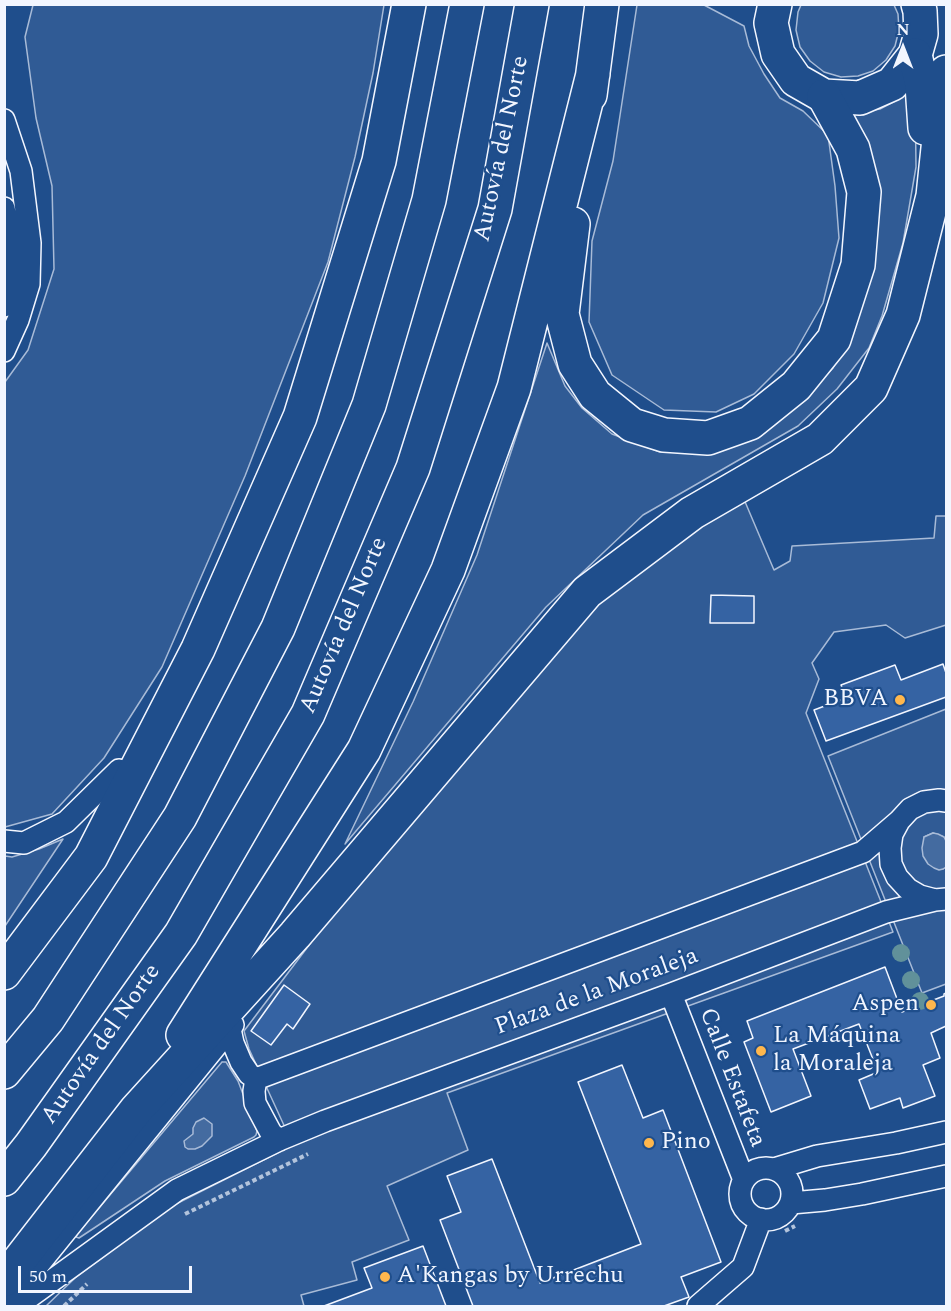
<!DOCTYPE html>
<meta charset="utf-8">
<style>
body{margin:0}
#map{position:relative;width:951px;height:1311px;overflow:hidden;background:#1f4e8c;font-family:Spectral,serif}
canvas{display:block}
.frame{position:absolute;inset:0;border:6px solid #f2f6ff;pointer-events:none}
.north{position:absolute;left:873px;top:18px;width:60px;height:60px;-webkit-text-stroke:4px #1f4e8c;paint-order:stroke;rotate:0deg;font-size:16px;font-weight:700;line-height:24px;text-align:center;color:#f2f6ff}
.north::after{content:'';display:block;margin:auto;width:21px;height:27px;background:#f2f6ff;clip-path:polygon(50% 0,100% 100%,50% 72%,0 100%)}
.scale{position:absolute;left:18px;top:1266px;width:174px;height:27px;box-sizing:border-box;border:3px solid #f2f6ff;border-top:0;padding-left:8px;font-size:18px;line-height:21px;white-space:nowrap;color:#f2f6ff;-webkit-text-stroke:4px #1f4e8c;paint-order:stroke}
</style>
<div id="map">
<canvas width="951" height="1311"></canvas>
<div class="frame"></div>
<div class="north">N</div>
<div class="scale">50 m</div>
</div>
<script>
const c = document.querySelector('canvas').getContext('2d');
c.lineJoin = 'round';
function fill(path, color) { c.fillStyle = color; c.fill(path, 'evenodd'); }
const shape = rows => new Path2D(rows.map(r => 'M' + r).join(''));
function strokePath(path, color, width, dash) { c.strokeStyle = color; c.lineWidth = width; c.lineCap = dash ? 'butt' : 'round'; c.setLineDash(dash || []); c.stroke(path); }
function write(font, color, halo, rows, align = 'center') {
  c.font = font + ' Spectral,serif'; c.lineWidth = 4.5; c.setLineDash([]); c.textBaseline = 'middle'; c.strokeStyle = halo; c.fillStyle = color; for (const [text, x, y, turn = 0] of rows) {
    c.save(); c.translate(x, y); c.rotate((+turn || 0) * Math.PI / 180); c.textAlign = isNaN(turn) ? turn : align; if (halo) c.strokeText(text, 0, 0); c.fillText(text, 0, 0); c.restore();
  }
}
const built = shape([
 [33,5,384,5,373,73,355,157,328,262,245,476,162,667,104,758,52,814,5,827,5,382,28,350,54,269,52,186,36,118,25,37,33,5],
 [637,5,704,5,744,26,749,46,764,74,780,98,803,111,828,135,835,186,839,238,823,303,794,354,754,394,716,412,664,410,612,375,589,322,592,241,613,161,637,5],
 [801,5,894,5,898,14,899,30,895,46,886,60,873,71,858,76,841,77,824,72,810,61,800,47,796,30,798,12,801,5],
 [915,84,916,167,903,243,882,316,869,348,837,389,798,426,643,515,546,607,345,844,413,702,477,555,547,343,565,386,582,408,612,434,660,452,705,451,792,409,833,368,854,322,875,204,872,155,851,114,880,109,895,101,915,84],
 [743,497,774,570,790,561,792,546,934,538,936,516,946,516,946,625,905,638,886,625,834,632,812,663,819,679,806,713,893,932,447,1093,468,1150,387,1186,409,1240,352,1262,357,1280,301,1295,304,1306,46,1306,75,1278,170,1207,293,1145,249,1049,244,1031,322,928,597,604,661,552,743,497],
 [946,709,946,841,944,837,933,833,924,837,943,869,946,867,946,984,922,993,828,756,946,709],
 [63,839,5,926,5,856,12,857,39,849,63,839],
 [222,1062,226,1062,238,1081,257,1131,256,1135,254,1137,165,1181,79,1238,76,1237,77,1234,222,1062]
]);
fill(built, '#305b95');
strokePath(built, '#a8bbd7', 1.5);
const water = shape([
 [933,833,938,834,944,837,946,841,946,867,943,869,939,870,934,868,928,864,923,856,922,848,924,837,933,833],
 [204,1118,212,1124,212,1136,202,1146,195,1149,188,1149,185,1147,184,1141,193,1134,193,1128,196,1122,204,1118]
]);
fill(water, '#446ba0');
strokePath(water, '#a8bbd7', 1.5);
const building = shape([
 [711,595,754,596,754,623,710,623,711,595],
 [943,664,946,673,946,697,826,741,814,710,846,698,841,685,895,665,901,680,943,664],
 [885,967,902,1012,944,996,944,994,946,993,946,1026,931,1033,940,1058,923,1065,935,1096,903,1108,900,1098,870,1109,859,1080,878,1072,859,1024,793,1049,811,1096,771,1112,744,1042,753,1038,747,1021,885,967],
 [284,985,310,1004,293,1029,287,1024,271,1045,251,1031,284,985],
 [622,1065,643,1118,663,1110,721,1262,681,1277,689,1297,664,1306,473,1306,440,1220,461,1212,447,1176,492,1159,540,1283,641,1244,578,1082,622,1065],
 [423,1246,446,1306,324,1306,372,1288,364,1268,423,1246]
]);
fill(building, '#3563a3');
strokePath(building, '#f2f6ff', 1.5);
const minor = shape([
 [4,120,21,171,30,243,29,284,18,320,4,351],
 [4,208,11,239,10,277,4,306],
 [4,841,24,843,66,822,119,770],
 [935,900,920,896,908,889,897,877,891,864,890,848,892,834,899,821,910,809,924,802,939,800,946,801],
 [671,994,744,1180],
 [230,1029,233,1043,241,1062,249,1074,256,1079],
 [256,1079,863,852,899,821],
 [256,1079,254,1091,255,1103,271,1133,279,1140],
 '740 1194a26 26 0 1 1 52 0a26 26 0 1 1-52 0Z',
 [774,1169,817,1156,896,1143,946,1132],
 [791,1203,825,1200,862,1194,946,1176],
 [5,1306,233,1025],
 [20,1306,28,1298,177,1190,279,1140,325,1121,671,994,886,912,935,900,946,899],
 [698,1306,743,1267,761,1219]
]);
const primary = shape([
 [775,4,771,23,778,54,796,80,824,96,860,98,892,84,915,55,921,34,920,11,918,4]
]);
const motorway = shape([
 [915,55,922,85,925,128],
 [590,95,602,4],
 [573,224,562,314,575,364,595,395,632,425,664,435,708,438,750,423,796,386,834,339,858,265,864,192,853,149,824,96],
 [4,973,91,857,198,649,300,417,379,161,409,4],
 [183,1035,364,750,448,570,514,388,593,74],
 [4,1072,48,1019,180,817,278,628,369,405,429,200,467,4],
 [4,1179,31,1145,181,934,308,714,413,468,495,209,532,4],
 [4,1280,136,1110,295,935,587,592,692,513,820,439,871,388,903,315,933,196,946,72]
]);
strokePath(minor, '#f2f6ff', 24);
strokePath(primary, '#f2f6ff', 36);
strokePath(motorway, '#f2f6ff', 36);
strokePath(shape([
 [185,1214,308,1154],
 [785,1231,795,1226],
 [64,1306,87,1284]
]), '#b3c4dc', 4, [4.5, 3]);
strokePath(minor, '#1f4e8c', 21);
strokePath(primary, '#1f4e8c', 33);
strokePath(motorway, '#1f4e8c', 33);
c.fillStyle = '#61919a';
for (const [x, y] of [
 [901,953],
 [911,980],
 [920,1001]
]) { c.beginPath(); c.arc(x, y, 9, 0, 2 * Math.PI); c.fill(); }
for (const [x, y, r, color] of [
 [900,700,6,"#ffb74d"],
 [931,1005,6,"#ffb74d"],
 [761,1051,6,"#ffb74d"],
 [649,1143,6,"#ffb74d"],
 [385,1277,6,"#ffb74d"]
]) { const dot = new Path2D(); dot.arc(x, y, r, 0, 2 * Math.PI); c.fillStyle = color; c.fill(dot); strokePath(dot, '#1f4e8c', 2); }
write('24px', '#f2f6ff', '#1f4e8c', [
 ["Autovía del Norte",503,149,-78],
 ["Autovía del Norte",345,626,-67],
 ["Plaza de la Moraleja",597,993,-20],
 ["Autovía del Norte",102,1045,-55],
 ["Calle Estafeta",731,1078,69]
]);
write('24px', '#f2f6ff', '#1f4e8c', [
 ["BBVA",888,700,"right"],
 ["Aspen",919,1005,"right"],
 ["La Máquina",773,1037],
 ["la Moraleja",773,1065],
 ["Pino",661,1143],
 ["A'Kangas by Urrechu",397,1277]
], 'left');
</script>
